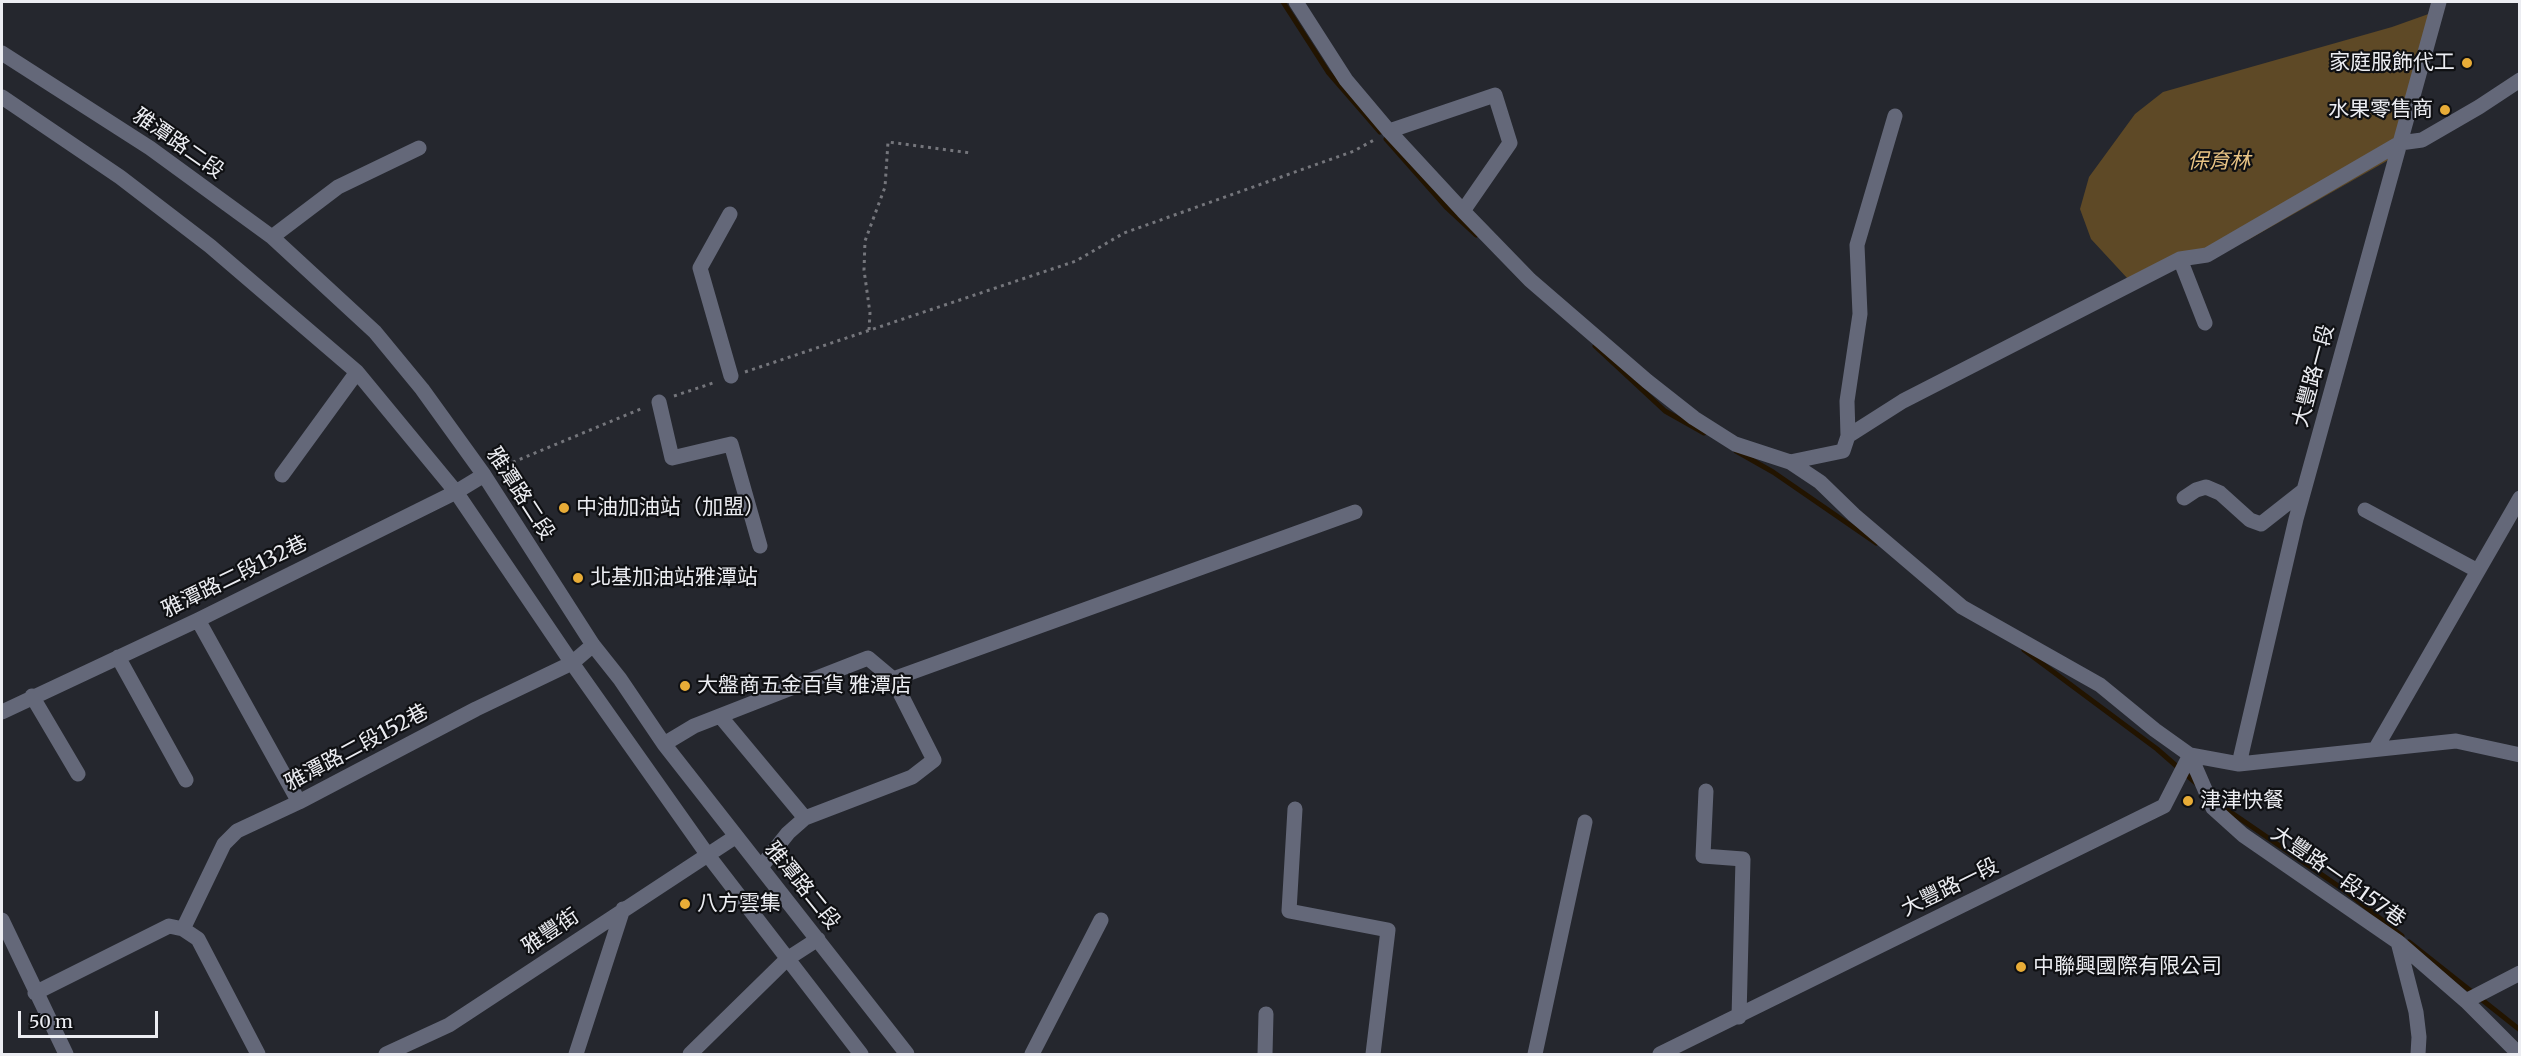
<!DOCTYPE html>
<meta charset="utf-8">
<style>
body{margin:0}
#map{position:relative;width:2521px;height:1056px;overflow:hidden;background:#25272e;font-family:Merriweather,serif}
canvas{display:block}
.frame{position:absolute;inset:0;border:3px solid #ecedf2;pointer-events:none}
.scale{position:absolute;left:18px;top:1011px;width:140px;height:27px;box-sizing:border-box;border:3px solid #ecedf2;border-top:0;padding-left:8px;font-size:18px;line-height:21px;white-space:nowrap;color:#ecedf2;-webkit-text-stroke:4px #0f1013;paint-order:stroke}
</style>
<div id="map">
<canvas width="2521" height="1056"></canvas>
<div class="frame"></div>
<div class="scale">50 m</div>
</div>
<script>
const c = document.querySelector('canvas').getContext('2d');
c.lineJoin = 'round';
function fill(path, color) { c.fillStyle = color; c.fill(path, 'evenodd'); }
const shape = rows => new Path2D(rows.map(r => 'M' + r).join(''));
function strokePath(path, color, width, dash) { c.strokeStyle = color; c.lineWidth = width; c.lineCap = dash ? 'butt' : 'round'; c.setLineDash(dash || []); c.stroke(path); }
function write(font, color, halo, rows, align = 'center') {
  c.font = font + ' Merriweather,"Noto Sans TC",serif'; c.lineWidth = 4.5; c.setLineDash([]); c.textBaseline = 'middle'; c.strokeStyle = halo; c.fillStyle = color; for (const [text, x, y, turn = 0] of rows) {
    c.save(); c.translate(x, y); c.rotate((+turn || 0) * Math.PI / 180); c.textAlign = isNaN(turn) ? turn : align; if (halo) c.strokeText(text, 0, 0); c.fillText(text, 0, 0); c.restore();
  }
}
fill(shape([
 [2437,11,2392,158,2248,240,2128,279,2091,239,2080,209,2089,177,2135,114,2163,92,2392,27]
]), '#5e4926');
strokePath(shape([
 [1283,2,1328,72,1380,132],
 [1386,139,1447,208,1476,235],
 [1595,346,1665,411,1704,433],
 [1736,451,1773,472,1876,543],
 [2024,650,2157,749,2197,784],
 [2213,798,2229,811,2347,892,2402,936],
 [2409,942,2520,1030]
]), '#221400', 5);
strokePath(shape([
 [869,330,870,313,864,270,865,241,885,187,888,142,971,153],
 [745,372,1076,261,1124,233,1354,151,1374,140],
 [674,396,716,382],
 [499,468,643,408]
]), '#75767c', 3, [3, 4.5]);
strokePath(shape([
 [1296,2,1346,80,1389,131,1463,211,1530,280,1647,381,1694,418,1735,444,1790,462,1820,482,1854,515,1962,607,2100,685,2155,730,2190,755,2213,808,2243,835,2398,942,2466,1001,2519,1054],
 [2,53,150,148,272,237,375,332,422,389,484,475,593,645,620,679,664,744,907,1054],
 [2,97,120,177,210,246,357,372,456,492,572,663,707,854,861,1054],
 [1389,131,1495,95,1510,143,1463,211],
 [730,214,700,268,731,376],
 [272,237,338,187,419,148],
 [2180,259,2205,323],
 [659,402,672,458,731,444,760,546],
 [1848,436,1903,401,2180,259,2207,255,2400,143,2422,140,2479,107,2520,80],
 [1790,462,1843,451,1848,436,1847,401,1860,314,1857,245,1895,116],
 [282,475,357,372],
 [2184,498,2196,490,2206,487,2220,493,2250,520,2261,524,2303,491],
 [2365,510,2478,571],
 [198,620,299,802],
 [118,657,186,780],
 [32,696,78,774],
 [2,712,198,620,456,492,484,475],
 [720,716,805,818],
 [664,744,694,726,868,658,893,679,1355,512],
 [2376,748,2520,498],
 [2239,764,2296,519,2439,2],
 [1706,791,1703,856,1743,859,1739,1017],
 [1295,809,1289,911,1388,930,1373,1054],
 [761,867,788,833,805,818,912,777,934,760,893,679],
 [2,920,66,1054],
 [183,929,224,844,237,831,299,802,476,709,572,663,593,645],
 [2398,942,2416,1012,2419,1037,2418,1054],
 [35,993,169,926,183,929,198,939,258,1054],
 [2466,1001,2520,973],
 [386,1054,449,1025,735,837],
 [576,1054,623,909],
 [690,1054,787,959,818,939],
 [1032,1054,1101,920],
 [1265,1054,1266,1014],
 [1535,1054,1585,822],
 [1660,1054,2164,806,2190,755,2239,764,2456,741,2520,755]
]), '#646879', 15);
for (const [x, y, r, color] of [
 [2467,63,6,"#e8ac37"],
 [2445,110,6,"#e8ac37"],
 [564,508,6,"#e8ac37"],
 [578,578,6,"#e8ac37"],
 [685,686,6,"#e8ac37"],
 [2188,801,6,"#e8ac37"],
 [685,904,6,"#e8ac37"],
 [2021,967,6,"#e8ac37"]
]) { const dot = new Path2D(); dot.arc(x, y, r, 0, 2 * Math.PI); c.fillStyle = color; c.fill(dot); strokePath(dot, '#0f1013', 2); }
write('21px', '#ecedf2', '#0f1013', [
 ["家庭服飾代工",2455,63,"right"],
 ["水果零售商",2433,110,"right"],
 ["中油加油站（加盟）",576,508],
 ["北基加油站雅潭站",590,578],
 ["大盤商五金百貨 雅潭店",697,686],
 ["津津快餐",2200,801],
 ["八方雲集",697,904],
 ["中聯興國際有限公司",2033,967]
], 'left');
write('21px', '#ecedf2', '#0f1013', [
 ["雅潭路二段",178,144,35],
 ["大豐路一段",2314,376,-75],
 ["雅潭路二段",520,494,57],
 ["雅潭路二段132巷",235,577,-26],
 ["雅潭路二段152巷",357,748,-28],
 ["大豐路一段157巷",2338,877,35],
 ["雅潭路二段",802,886,51],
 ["大豐路一段",1950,888,-26],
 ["雅豐街",551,932,-34]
]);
write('italic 21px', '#e8c384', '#0f1013', [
 ["保育林",2219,162]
]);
</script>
